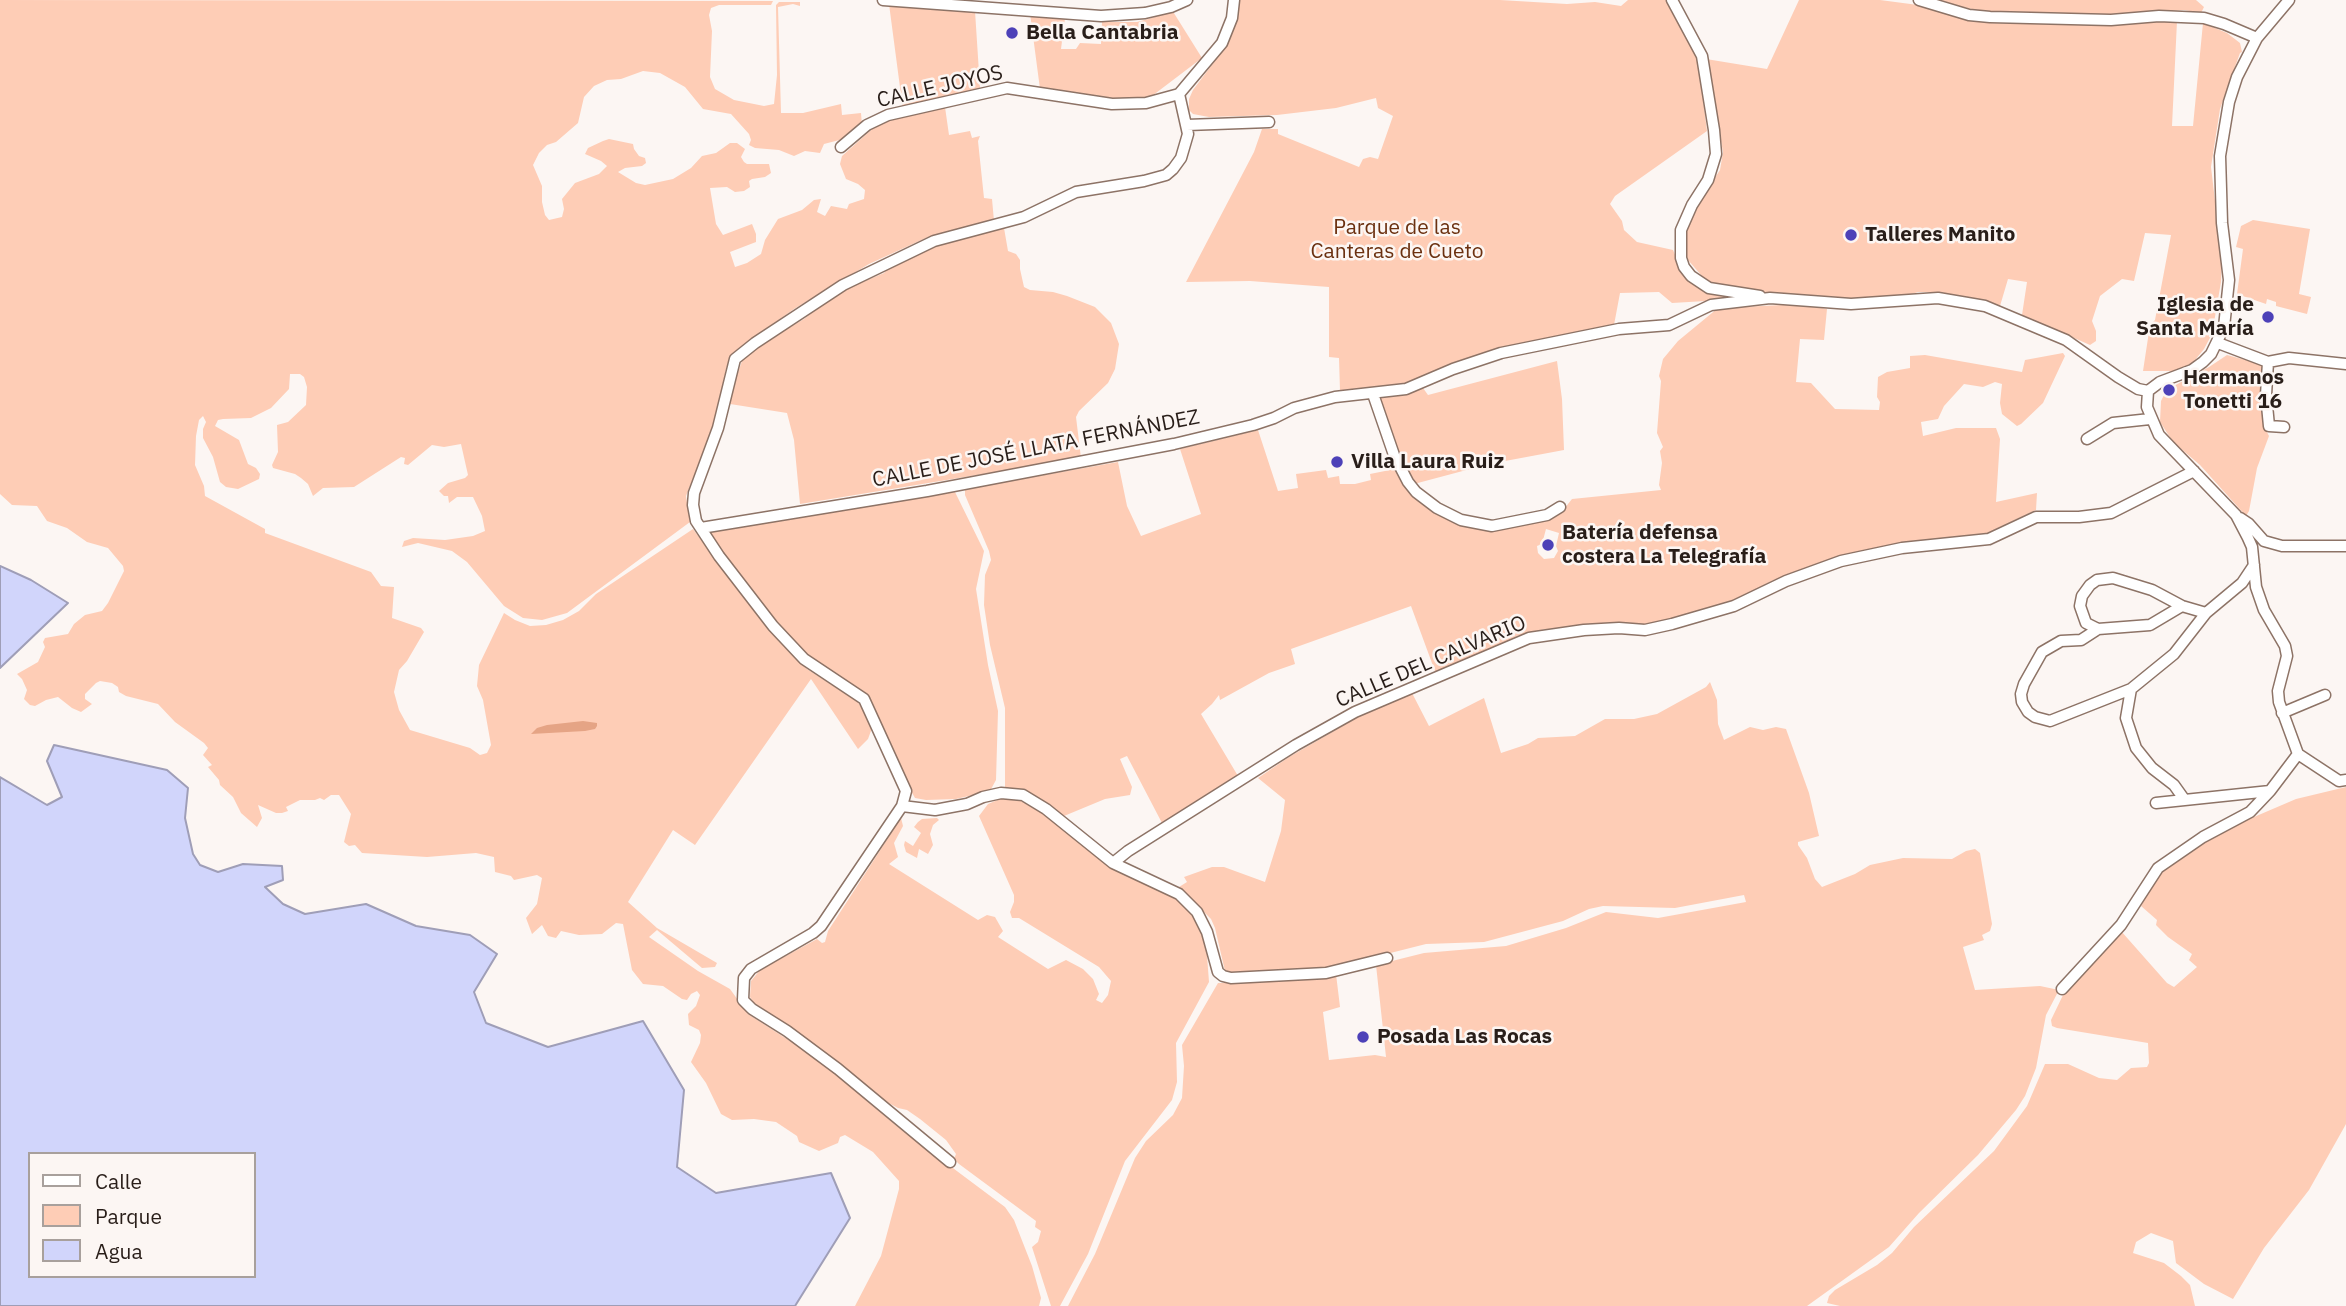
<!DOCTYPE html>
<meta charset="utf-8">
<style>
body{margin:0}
#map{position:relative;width:2346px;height:1306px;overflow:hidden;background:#fcf6f3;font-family:"IBM Plex Sans",sans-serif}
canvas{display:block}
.legend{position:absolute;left:28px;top:1152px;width:228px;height:126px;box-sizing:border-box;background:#fcf6f3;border:2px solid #a8a09c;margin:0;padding:9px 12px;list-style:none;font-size:21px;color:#291e19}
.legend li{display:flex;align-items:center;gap:14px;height:35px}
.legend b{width:35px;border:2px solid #a8a09c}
</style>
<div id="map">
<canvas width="2346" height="1306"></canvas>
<ul class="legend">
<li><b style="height:9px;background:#fff"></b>Calle</li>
<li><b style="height:19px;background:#fecdb6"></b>Parque</li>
<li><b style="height:19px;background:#d1d5fb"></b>Agua</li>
</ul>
</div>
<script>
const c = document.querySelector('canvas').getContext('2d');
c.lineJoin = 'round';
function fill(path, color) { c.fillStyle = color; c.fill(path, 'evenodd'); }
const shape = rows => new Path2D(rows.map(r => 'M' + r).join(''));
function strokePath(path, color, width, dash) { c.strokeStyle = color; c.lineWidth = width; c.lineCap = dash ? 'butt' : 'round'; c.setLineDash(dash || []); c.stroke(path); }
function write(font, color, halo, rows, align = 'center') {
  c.font = font + ' "IBM Plex Sans",sans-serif'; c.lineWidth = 5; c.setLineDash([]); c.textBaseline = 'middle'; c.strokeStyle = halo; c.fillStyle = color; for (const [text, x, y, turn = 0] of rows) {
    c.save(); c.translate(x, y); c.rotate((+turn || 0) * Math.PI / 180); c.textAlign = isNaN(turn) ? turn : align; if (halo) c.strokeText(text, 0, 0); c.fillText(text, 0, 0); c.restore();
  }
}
fill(shape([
 [0,0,773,1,771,5,719,5,711,8,709,15,712,31,710,77,715,89,734,100,764,106,774,104,777,75,776,5,779,2,800,2,800,6,793,4,778,7,781,113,803,113,841,104,842,115,861,113,862,125,847,138,824,144,820,153,805,151,794,156,779,150,755,148,749,145,751,140,749,134,731,114,703,109,685,87,660,73,643,71,621,79,607,80,594,86,584,97,578,123,556,142,547,145,539,153,533,165,542,186,542,202,545,215,549,220,562,217,564,209,562,199,575,183,599,174,607,166,601,161,585,154,588,148,603,141,609,139,633,144,634,149,639,156,645,158,646,163,642,166,625,168,618,172,636,183,645,185,673,179,691,168,702,156,716,153,730,143,737,143,745,149,741,157,744,162,747,164,769,164,771,173,765,177,752,179,749,181,750,187,744,191,735,192,727,187,710,188,716,224,723,235,752,224,756,234,756,242,730,252,735,267,747,263,761,254,765,240,778,219,802,210,814,200,821,199,817,212,825,216,831,206,847,209,849,204,864,199,865,190,858,184,846,179,840,164,842,156,880,122,945,107,949,135,970,131,972,138,980,136,978,141,984,198,992,199,994,221,928,237,869,264,794,309,734,352,726,369,714,426,686,496,690,522,567,613,542,620,523,618,504,606,467,562,452,551,418,543,402,547,404,541,413,538,445,540,473,536,485,531,482,516,473,497,457,497,449,503,448,496,444,496,439,491,448,483,465,478,468,475,461,444,444,447,432,445,408,465,404,464,405,458,401,457,354,487,323,488,313,496,308,484,301,478,295,474,273,468,272,465,278,452,277,425,288,422,306,405,307,387,304,377,300,374,290,374,289,389,271,408,251,418,223,419,218,420,215,426,239,440,248,464,256,468,260,474,259,479,238,489,226,487,220,482,213,457,203,438,203,429,206,422,203,416,199,420,196,436,195,465,204,486,205,496,265,529,265,533,371,572,381,586,394,587,392,618,421,628,424,632,407,661,399,670,394,692,399,710,410,730,470,748,480,755,487,753,491,745,483,700,477,686,479,665,504,613,515,620,530,626,546,625,563,620,579,611,596,594,693,529,771,632,807,669,857,701,864,711,872,728,868,739,858,749,811,679,695,845,673,830,628,902,657,928,717,963,715,967,702,968,657,930,649,937,698,971,730,989,748,1014,815,1057,898,1127,1005,1207,1014,1220,1032,1266,1041,1298,1039,1306,855,1306,881,1256,899,1189,899,1181,873,1152,845,1135,840,1137,838,1143,819,1151,799,1142,797,1136,776,1122,754,1119,732,1120,721,1114,706,1083,691,1062,700,1043,701,1035,699,1030,689,1025,688,1014,696,1006,700,995,697,991,691,994,687,1000,682,999,663,986,643,984,632,970,623,924,616,923,602,934,579,935,561,931,556,938,548,936,542,925,532,934,526,918,537,904,542,878,537,875,514,880,511,876,495,872,494,857,476,853,427,857,362,853,355,845,349,846,344,842,351,814,339,795,331,795,324,800,320,798,315,800,300,800,286,807,288,811,282,813,276,813,258,805,262,818,257,827,241,813,233,797,220,785,219,780,208,767,212,765,203,755,208,748,204,743,175,722,158,704,126,696,119,692,118,687,112,683,100,681,96,683,85,694,85,699,92,704,81,712,72,708,58,697,46,700,35,706,30,705,24,699,27,690,22,679,17,674,38,662,45,647,43,642,45,638,68,634,74,624,85,615,102,611,108,603,124,571,123,566,108,548,87,542,67,528,47,521,37,506,12,505,0,494],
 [1237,0,1500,0,1567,4,1595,2,1621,6,1628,0,1666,0,1698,58,1707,131,1615,196,1610,204,1622,221,1624,230,1637,242,1673,250,1681,269,1694,285,1712,294,1741,297,1740,299,1672,303,1659,292,1620,293,1614,325,1481,354,1420,380,1400,385,1340,391,1339,358,1329,357,1329,287,1250,281,1186,282,1254,152,1262,129,1278,129,1278,134,1359,167,1363,159,1370,157,1378,159,1393,116,1378,108,1376,98,1336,108,1277,115,1209,117,1193,114,1189,110,1189,99,1193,90,1223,50,1232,32],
 [1799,0,1880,0,1918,5,1987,23,2116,25,2162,19,2177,21,2172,126,2193,126,2203,23,2227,33,2240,43,2242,52,2240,53,2220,109,2211,167,2222,260,2221,282,2212,334,2204,349,2191,365,2174,371,2143,371,2150,325,2155,320,2171,235,2145,233,2134,281,2122,279,2100,296,2092,321,2096,331,2096,341,2090,345,2022,315,2027,282,2008,279,2000,306,1988,301,1939,292,1918,292,1900,298,1861,300,1764,292,1708,283,1688,260,1683,241,1686,221,1720,170,1723,152,1706,59,1767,69],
 [1933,0,2196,0,2204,7,2201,13,2184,10,2112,16,2012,14,1976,10],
 [889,4,975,11,980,88,903,110],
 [1172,10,1202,58,1152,96,1140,100,1117,100,1040,89,1030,13,1065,18,1061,49,1076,49,1080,43,1101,44,1102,22,1137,22,1166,14],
 [2253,220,2310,229,2299,294,2311,297,2307,314,2276,306,2276,302,2267,299,2266,304,2237,294,2243,249,2236,247,2241,226],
 [1004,228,1008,251,1016,254,1020,260,1020,269,1024,287,1030,290,1053,292,1067,296,1095,307,1111,323,1119,344,1115,369,1108,383,1079,411,1076,417,1081,458,800,504,794,440,787,413,730,404,735,381,742,361,747,354,763,343,804,319,834,294,884,273,888,268,934,244],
 [1804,304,1827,309,1824,340,1800,339,1796,382,1811,383,1835,409,1879,410,1880,402,1877,397,1878,377,1887,372,1910,368,1910,356,1925,355,2022,372,2025,360,2063,353,2065,356,2043,403,2021,424,2017,426,2002,414,2000,403,2002,384,1995,382,1983,387,1964,384,1944,406,1938,419,1921,422,1923,436,1956,428,1996,428,2000,439,1996,502,2037,493,2036,510,1981,536,1819,565,1774,580,1732,601,1706,610,1648,626,1603,623,1541,630,1517,636,1475,658,1436,674,1411,606,1291,649,1295,664,1269,673,1220,700,1219,695,1212,704,1201,714,1238,776,1162,823,1127,756,1120,759,1132,787,1130,795,1105,799,1064,816,1046,804,1005,788,1005,708,990,645,984,605,985,575,991,560,989,551,965,495,965,489,1118,462,1127,506,1141,536,1201,514,1180,449,1258,430,1278,491,1298,488,1296,474,1326,470,1328,478,1339,476,1340,484,1355,484,1371,480,1370,474,1395,469,1415,497,1492,529,1504,529,1560,514,1572,499,1661,490,1659,485,1662,463,1660,451,1663,447,1657,433,1661,381,1659,376,1663,359,1678,341,1718,308],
 [1546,529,1559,533,1556,546,1558,551,1554,558,1544,559,1538,553,1537,546,1542,544],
 [2227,355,2264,365,2262,395,2263,424,2269,436,2257,468,2249,511,2246,516,2200,465,2173,442,2160,422,2161,401,2164,395,2166,396,2171,391,2170,388,2209,367],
 [1557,361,1562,399,1564,450,1489,464,1414,484,1406,472,1379,400,1380,397,1406,395,1423,388,1428,395],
 [955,492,984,551,976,589,988,665,998,711,996,780,990,791,956,799,926,800,915,798,911,791,867,695,809,658,744,583,709,532],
 [1710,682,1717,700,1718,724,1724,740,1750,727,1763,730,1776,727,1786,729,1809,793,1819,836,1798,842,1798,845,1807,858,1815,879,1822,887,1855,874,1870,865,1903,858,1952,859,1966,851,1975,849,1980,853,1992,924,1990,931,1982,935,1984,940,1963,947,1975,990,2040,986,2059,990,2046,1015,2036,1068,2025,1096,2016,1110,1978,1155,1919,1213,1889,1247,1807,1306,1068,1306,1095,1254,1135,1158,1146,1141,1173,1115,1182,1098,1184,1066,1182,1045,1218,983,1265,982,1336,974,1340,1007,1323,1012,1329,1060,1375,1055,1386,1057,1376,965,1424,953,1506,946,1566,928,1606,912,1658,918,1746,902,1744,895,1675,908,1603,906,1589,909,1563,921,1484,942,1426,944,1331,968,1234,975,1225,971,1215,928,1211,919,1179,887,1187,882,1184,877,1212,867,1224,867,1265,882,1281,831,1285,800,1258,778,1289,757,1365,713,1412,693,1429,726,1484,698,1501,753,1528,744,1538,738,1575,736,1605,719,1634,719,1657,714,1706,687],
 [2346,787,2346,1124,2309,1190,2264,1248,2233,1299,2204,1284,2176,1263,2173,1241,2151,1233,2136,1242,2133,1253,2164,1263,2181,1276,2190,1285,2195,1306,1840,1306,1827,1303,1829,1296,1835,1290,1877,1265,1892,1253,1914,1227,1994,1151,2027,1106,2045,1064,2068,1064,2099,1078,2117,1080,2131,1068,2147,1067,2149,1063,2148,1043,2057,1028,2052,1026,2051,1020,2064,993,2121,931,2167,983,2174,987,2197,967,2189,960,2192,954,2168,937,2156,925,2157,920,2141,906,2153,883,2167,867,2190,849,2247,820,2296,799],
 [1002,798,1021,801,1038,810,1114,869,1176,899,1189,910,1206,942,1209,982,1176,1043,1177,1082,1172,1100,1125,1161,1088,1254,1060,1306,1051,1306,1032,1247,1038,1242,1041,1231,1035,1227,1036,1221,959,1164,954,1159,956,1154,946,1140,920,1119,907,1110,898,1108,883,1100,801,1034,754,1003,750,997,751,981,760,970,817,939,822,943,825,942,828,931,901,818,903,826,894,843,898,857,889,864,978,920,987,915,995,917,1003,931,998,937,1048,969,1066,960,1083,969,1093,979,1099,994,1096,1000,1102,1003,1108,995,1111,981,1099,967,1019,918,1012,918,1010,912,1014,902,1014,895,979,816,988,804],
 [937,818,939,820,933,825,930,834,933,845,928,854,919,849,917,858,906,852,904,845,905,841,913,846,921,833,914,827,918,822,922,819]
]), '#fecdb6');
fill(shape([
 [583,721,597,723,597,726,595,729,585,731,531,734,537,728,547,725]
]), '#e5a485');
const water = shape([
 [0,566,31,580,68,603,0,668,0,566],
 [54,745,167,770,188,788,185,818,193,854,200,865,218,872,243,864,282,866,283,880,265,887,283,904,305,914,366,904,416,926,470,935,497,954,474,992,486,1023,548,1047,643,1021,684,1090,677,1167,716,1193,831,1173,850,1218,795,1306,0,1306,0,777,47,805,62,797,47,761,54,745],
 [30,1154,254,1154,254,1276,30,1276,30,1154]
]);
fill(water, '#d1d5fb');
strokePath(water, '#9f9eb7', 2);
const minor = shape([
 [883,0,1101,16,1145,13,1171,7,1187,0],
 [1672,0,1702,56,1714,130,1716,154,1708,180,1692,205,1681,230,1681,258,1684,267,1691,276,1709,288,1760,296],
 [1919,0,1969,15,1990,17,2111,20,2159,16,2204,18,2224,24,2257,38],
 [2289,0,2257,38,2237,77,2229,102,2220,156,2222,223,2229,280,2224,327,2211,354,2203,362,2192,370,2160,382,2148,391,2147,407,2159,435,2236,515,2248,538,2252,547,2256,587,2264,610,2285,646,2287,656,2278,691,2279,702,2298,754,2339,781,2346,780],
 [1187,125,1269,122],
 [841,147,867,125,888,115,1007,88,1112,104,1146,103,1179,94],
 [2218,343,2268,362,2266,395,2269,426,2284,427],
 [2268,362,2289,358,2346,364],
 [1373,394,1394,455,1408,482,1416,492,1437,508,1461,520,1492,526,1547,515,1560,507],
 [2087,439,2113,423,2150,419],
 [2240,518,2249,524,2264,541,2282,546,2346,546],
 [701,528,927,491,1174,444,1253,425,1274,418,1294,408,1335,397,1406,389,1453,369,1501,353,1619,329,1669,325,1711,305,1770,298,1851,304,1938,298,1985,306,2066,340,2118,377,2138,389,2148,391],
 [2182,606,2150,625,2098,629,2086,623,2080,606,2082,596,2090,585,2097,580,2113,578,2152,590,2182,606,2206,613],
 [2098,629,2081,640,2061,641,2042,652,2024,684,2021,694,2022,702,2028,712,2035,717,2050,721,2131,689],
 [2282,713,2325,695],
 [2184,799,2174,785,2152,768,2136,748,2126,718,2131,689,2174,654,2206,613,2242,583,2254,565],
 [2156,803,2270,791,2298,754],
 [902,806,935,810,967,804,983,797,1001,793,1023,795,1046,809,1113,863,1179,894,1197,912,1207,932,1218,972,1223,976,1231,978,1326,973,1387,958],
 [1113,863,1128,851,1296,745,1355,712,1529,638,1584,630,1619,628,1645,630,1672,624,1734,606,1786,581,1841,561,1902,548,1989,539,2036,517,2079,517,2111,513,2194,471],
 [2062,989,2121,925,2158,868,2203,837,2250,812,2270,791],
 [950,1162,838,1069,787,1031,752,1009,743,1000,744,978,751,969,813,933,821,926,902,806,906,791,864,699,804,659,773,626,719,556,696,521,693,505,694,493,718,428,735,359,755,343,843,285,934,241,1024,217,1076,192,1144,181,1166,175,1173,169,1181,158,1188,134,1179,94,1222,43,1232,18,1234,0]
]);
strokePath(minor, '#8d7366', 13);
strokePath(minor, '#fff', 10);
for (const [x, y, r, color] of [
 [1012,33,7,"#4d41b8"],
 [1851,235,7,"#4d41b8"],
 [2268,317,7,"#4d41b8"],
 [2169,390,7,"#4d41b8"],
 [1337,462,7,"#4d41b8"],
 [1548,545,7,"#4d41b8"],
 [1363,1037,7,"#4d41b8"]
]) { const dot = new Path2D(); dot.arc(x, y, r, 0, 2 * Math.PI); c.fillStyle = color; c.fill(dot); strokePath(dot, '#fcf6f3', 2.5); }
write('bold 21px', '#291e19', '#fcf6f3', [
 ["Bella Cantabria",1026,33],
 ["Talleres Manito",1865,235],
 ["Iglesia de",2254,305,"right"],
 ["Santa María",2254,329,"right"],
 ["Hermanos",2183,378],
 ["Tonetti 16",2183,402],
 ["Villa Laura Ruiz",1351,462],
 ["Batería defensa",1562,533],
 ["costera La Telegrafía",1562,557],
 ["Posada Las Rocas",1377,1037]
], 'left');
write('21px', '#291e19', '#fcf6f3', [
 ["CALLE JOYOS",940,87,-13],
 ["CALLE DE JOSÉ LLATA FERNÁNDEZ",1036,449,-11],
 ["CALLE DEL CALVARIO",1431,662,-23]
]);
write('21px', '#6b300f', '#fcf6f3', [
 ["Parque de las",1397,228],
 ["Canteras de Cueto",1397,252]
]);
</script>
